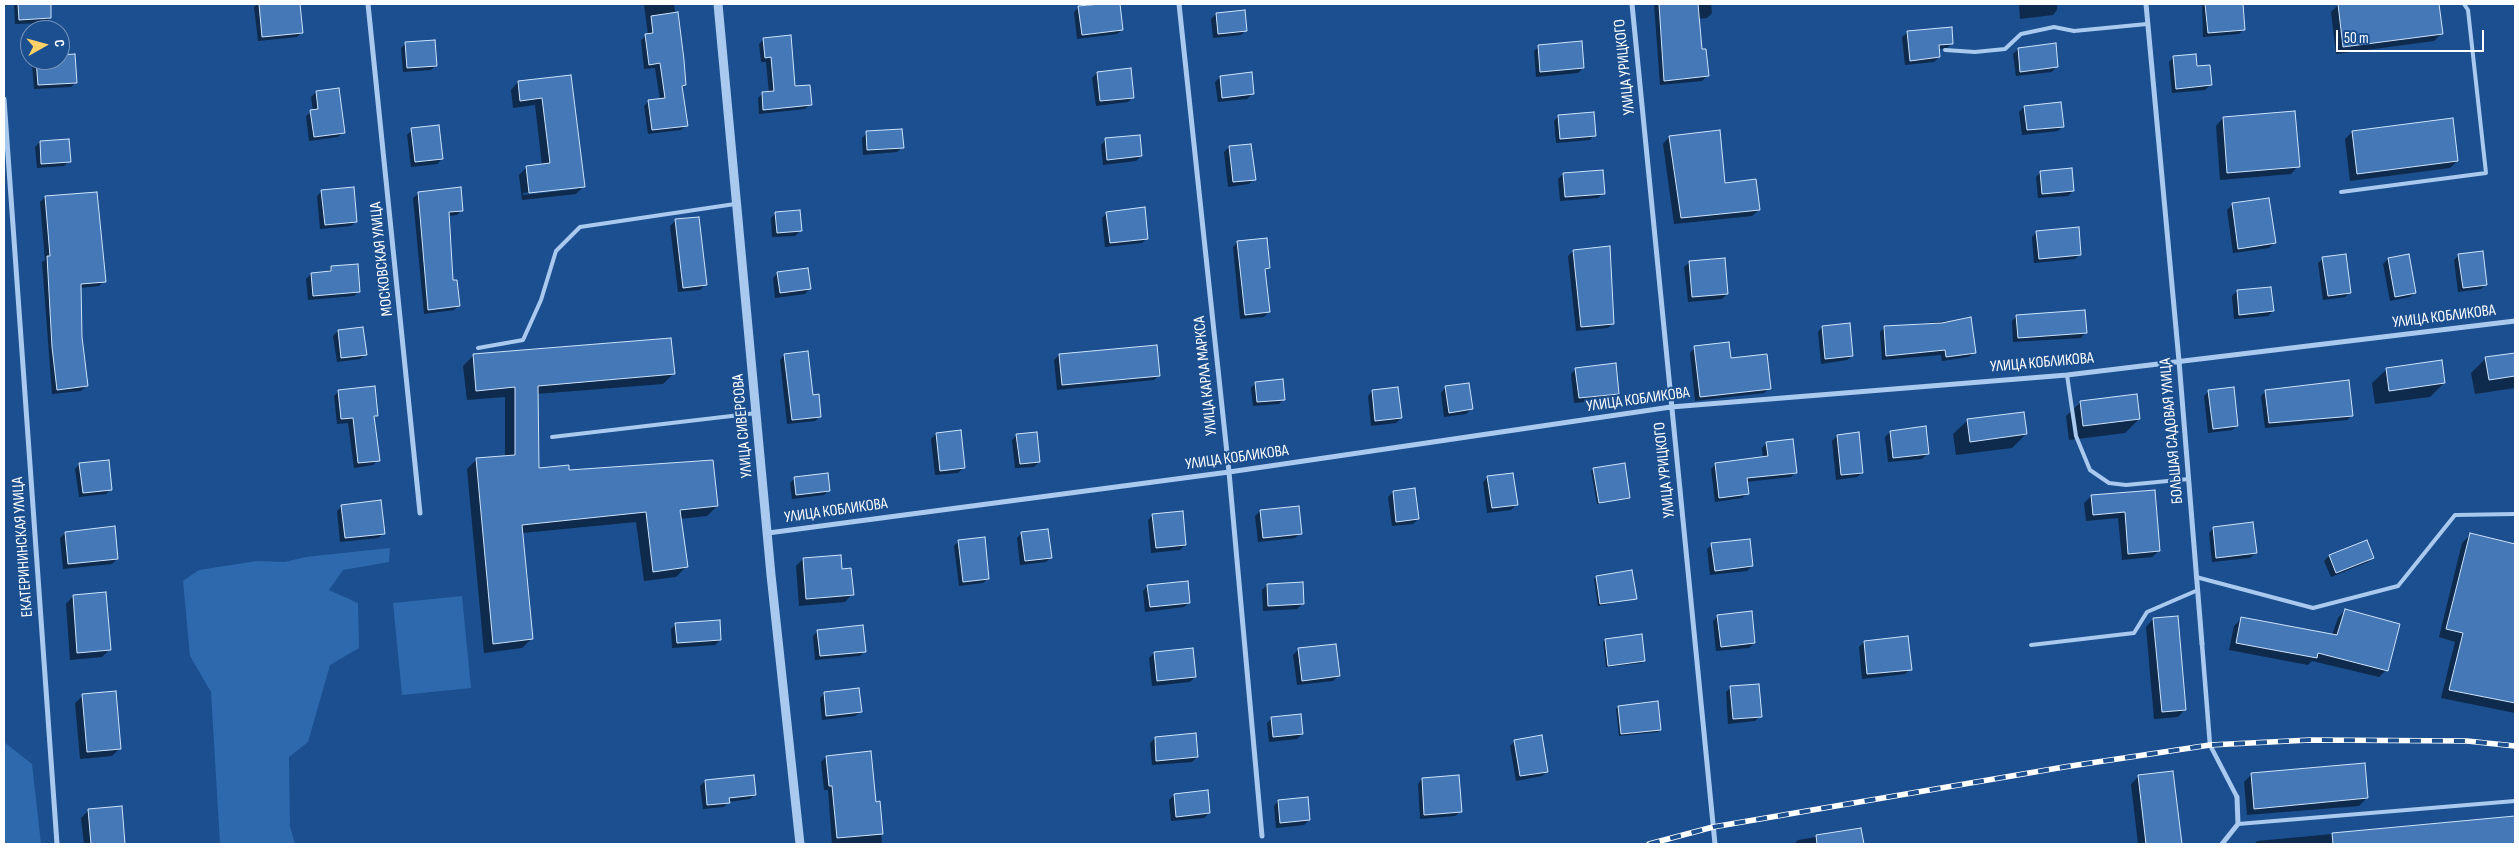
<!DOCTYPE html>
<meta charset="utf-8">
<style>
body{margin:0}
#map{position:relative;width:2519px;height:848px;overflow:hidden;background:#1b4f8f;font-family:"Sofia Sans Condensed",sans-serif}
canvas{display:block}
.frame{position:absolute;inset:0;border:5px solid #fff;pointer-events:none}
.north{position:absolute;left:20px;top:20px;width:50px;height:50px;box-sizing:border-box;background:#1b4f8f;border:1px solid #7695bc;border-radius:50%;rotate:83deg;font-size:14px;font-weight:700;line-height:20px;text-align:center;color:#fff}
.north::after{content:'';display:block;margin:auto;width:18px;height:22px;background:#ffd166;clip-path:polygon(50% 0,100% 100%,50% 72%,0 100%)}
.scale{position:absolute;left:2336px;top:30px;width:148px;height:22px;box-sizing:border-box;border:2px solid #fff;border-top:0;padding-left:6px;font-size:15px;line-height:18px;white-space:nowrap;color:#fff;-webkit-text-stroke:4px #1b4f8f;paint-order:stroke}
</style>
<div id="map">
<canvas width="2519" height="848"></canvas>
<div class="frame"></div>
<div class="north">С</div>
<div class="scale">50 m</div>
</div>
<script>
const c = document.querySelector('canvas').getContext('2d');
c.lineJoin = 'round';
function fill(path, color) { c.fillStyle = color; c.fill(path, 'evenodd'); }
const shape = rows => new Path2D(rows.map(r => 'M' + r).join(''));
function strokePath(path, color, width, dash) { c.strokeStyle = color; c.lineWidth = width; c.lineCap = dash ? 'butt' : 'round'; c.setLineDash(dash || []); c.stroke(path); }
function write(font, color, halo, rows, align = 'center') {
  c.font = font + ' "Sofia Sans Condensed",sans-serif'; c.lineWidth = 4; c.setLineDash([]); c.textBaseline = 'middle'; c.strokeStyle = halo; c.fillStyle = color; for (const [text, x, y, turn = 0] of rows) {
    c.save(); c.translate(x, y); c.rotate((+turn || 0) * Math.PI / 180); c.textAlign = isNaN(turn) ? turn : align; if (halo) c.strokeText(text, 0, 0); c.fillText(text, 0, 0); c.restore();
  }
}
fill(shape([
 [390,548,389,562,343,570,329,590,358,603,359,648,330,665,308,742,289,757,290,826,295,844,220,844,211,692,190,656,183,581,199,570,257,561,285,562,305,557],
 [462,596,471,688,402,695,393,603],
 [4,742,32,764,41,844,4,844]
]), '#2e69ad');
fill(shape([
 [14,4,50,4,50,18,45,23,15,24],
 [258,4,299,4,302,32,297,37,258,41,254,7],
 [644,4,674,4,685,85,682,89,686,125,681,130,648,134,644,106,649,101,660,100,655,68,644,69,641,40,648,35],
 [1119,4,1122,30,1117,34,1077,39,1074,12,1079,7],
 [1654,4,1711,4,1712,13,1707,18,1698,19,1701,51,1707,76,1702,81,1660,85],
 [2019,4,2057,4,2057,10,2053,15,2020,19],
 [2202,4,2242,4,2244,29,2239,34,2203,37],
 [2339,4,2437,4,2441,34,2434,41,2336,54,2331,12],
 [1216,14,1246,30,1241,35,1213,38,1211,19],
 [1907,33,1952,43,1947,48,1938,49,1939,57,1934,62,1905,65,1902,37],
 [764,39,794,88,810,104,805,109,759,114,758,98,763,93,769,93,766,62,761,62,759,44],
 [406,43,436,65,431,70,403,72,401,48],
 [1539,47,1583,68,1578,73,1536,77,1534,51],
 [2018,49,2056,67,2052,72,2016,76,2013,54],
 [60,56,76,82,71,87,34,89,32,63,35,60,60,60],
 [2174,57,2196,68,2210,85,2205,90,2172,93,2169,62],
 [1097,73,1133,97,1128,102,1096,106,1092,78],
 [570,76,584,186,576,194,522,200,519,175,527,167,542,165,535,105,513,108,511,90,518,82],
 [577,186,577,189,523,195,523,193],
 [1220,77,1252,94,1247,99,1218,102,1215,82],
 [316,92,343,132,338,137,309,141,306,116,313,111,311,97],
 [2024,107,2063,126,2058,131,2022,135,2019,112],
 [1559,116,1594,135,1590,140,1556,143,1554,121],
 [2223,118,2298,166,2291,174,2220,180,2216,126],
 [412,130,442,159,437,164,411,167,407,135],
 [2352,132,2457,161,2450,168,2350,181,2345,139],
 [867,133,902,147,897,152,863,155,862,138],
 [1669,137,1724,184,1759,210,1752,216,1674,224,1663,144],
 [1106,140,1141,156,1136,161,1103,165,1101,145],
 [40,142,69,161,64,166,37,168,35,147],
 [1229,147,1254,179,1249,184,1228,187,1224,152],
 [2041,172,2073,191,2068,196,2038,198,2036,177],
 [1563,174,1603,193,1598,198,1560,201,1558,179],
 [322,191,356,221,351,226,320,229,317,196],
 [418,194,462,210,457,215,448,216,452,282,459,305,454,310,424,314,413,198],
 [45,197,104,281,99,286,80,288,81,338,86,386,81,391,52,394,42,262,45,260,40,202],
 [2268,199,2274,243,2269,248,2233,253,2227,210,2232,205],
 [776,213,800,231,795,236,772,237,771,218],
 [1107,213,1147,238,1142,243,1105,247,1102,218],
 [675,221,705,285,700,290,678,292,670,226],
 [2037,232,2080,254,2075,259,2034,263,2032,237],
 [1238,242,1268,268,1264,272,1268,312,1264,317,1240,319,1233,247],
 [1573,251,1613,323,1608,328,1576,331,1568,256],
 [2459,255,2486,284,2481,289,2458,292,2454,260],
 [2323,259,2350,292,2345,297,2323,300,2318,263],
 [2388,259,2415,292,2410,297,2390,301,2383,264],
 [1689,263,1727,294,1722,299,1688,302,1684,267],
 [331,268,359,291,354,296,308,300,306,279,311,274,326,273],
 [778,273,809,289,805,294,775,298,773,278],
 [2270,288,2273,311,2268,316,2234,319,2232,296,2237,291],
 [2017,316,2085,333,2081,338,2013,342,2012,321],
 [1970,319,1974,352,1969,357,1942,361,1941,355,1882,360,1880,332,1885,327],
 [1822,327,1852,356,1847,360,1821,364,1818,332],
 [338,331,365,355,360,359,337,362,333,336],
 [1695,348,1730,359,1769,388,1764,393,1695,401,1690,353],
 [2515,354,2515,388,2475,394,2471,373,2486,358],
 [784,355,812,396,820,416,815,421,787,424,780,360],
 [1059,355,1158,376,1154,380,1057,390,1054,360],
 [473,356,673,374,663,384,537,394,538,469,567,471,717,506,707,516,680,519,686,567,676,577,644,581,636,522,522,533,532,638,522,648,484,653,467,469,477,459,505,457,505,397,467,400,463,366],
 [1576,369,1618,394,1613,399,1574,403,1571,374],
 [2387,369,2444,383,2430,397,2375,404,2372,383],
 [1256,383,1284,399,1279,404,1253,406,1251,388],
 [1445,388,1471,409,1466,414,1444,417,1441,393],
 [339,391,377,415,373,419,378,460,373,465,354,468,348,423,337,424,334,396],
 [1372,391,1401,418,1396,423,1371,426,1368,396],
 [2209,391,2237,426,2232,430,2208,433,2204,396],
 [2266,391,2352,415,2347,420,2265,428,2261,396],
 [2081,402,2139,419,2125,433,2069,440,2066,416],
 [1968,420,2026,434,2012,448,1956,455,1953,434],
 [1890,432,1927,454,1922,459,1888,462,1885,437],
 [936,434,963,468,958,473,935,475,931,439],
 [1017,435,1039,462,1034,467,1015,468,1012,440],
 [1837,436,1862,473,1857,477,1836,480,1832,441],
 [1767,443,1795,472,1791,477,1746,482,1747,493,1742,498,1715,502,1711,469,1716,464,1763,458,1762,448],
 [80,464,111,489,106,494,79,497,75,469],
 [1594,469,1629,497,1597,504,1591,471],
 [1488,477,1516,505,1511,510,1487,513,1483,482],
 [795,478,829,490,824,495,792,499,790,483],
 [2154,491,2159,551,2152,557,2122,560,2118,518,2086,521,2084,503,2091,496],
 [1393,492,1418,519,1413,524,1392,526,1388,497],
 [342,506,383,534,378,538,340,542,337,511],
 [1298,507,1300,533,1295,538,1258,542,1255,516,1260,511],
 [1153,515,1185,545,1180,550,1151,553,1148,520],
 [2214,528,2255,553,2250,558,2212,562,2209,533],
 [65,533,117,559,112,564,63,569,60,538],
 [1022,533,1051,557,1046,562,1020,565,1017,538],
 [2471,534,2515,545,2515,713,2441,698,2455,642,2439,637,2462,543],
 [959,541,988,578,983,583,959,586,954,546],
 [2366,541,2373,557,2368,562,2331,577,2324,561,2329,556],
 [1712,545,1752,566,1747,571,1710,575,1707,549],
 [803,559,841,570,852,594,845,602,799,606,796,566],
 [1597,577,1636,598,1598,606,1594,579],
 [1267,585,1302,604,1297,609,1263,611,1262,590],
 [1148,586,1189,603,1184,607,1145,612,1143,591],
 [73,596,110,649,102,657,70,660,66,604],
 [2345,610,2386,670,2379,677,2312,661,2308,665,2229,650,2234,626,2242,618,2332,635,2338,618],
 [1718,616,1754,643,1749,648,1716,651,1713,621],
 [2153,619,2185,709,2178,717,2154,719,2146,627],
 [676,624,720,640,715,645,672,648,671,629],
 [818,631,865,651,860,656,815,660,813,636],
 [1605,640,1644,661,1642,663,1606,667,1603,642],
 [1864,642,1910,669,1905,674,1862,679,1859,647],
 [1298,650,1338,676,1333,681,1297,685,1293,655],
 [1154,653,1195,677,1190,682,1152,686,1149,658],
 [1731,687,1760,716,1755,721,1728,724,1726,692],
 [825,693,860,712,855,716,822,720,820,698],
 [83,696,120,748,112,756,80,759,75,703],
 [1618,707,1660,730,1658,732,1619,736,1616,709],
 [1272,718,1302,734,1297,739,1269,742,1267,723],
 [1155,738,1197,757,1192,762,1152,765,1150,743],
 [1515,741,1547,771,1542,776,1516,781,1510,746],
 [826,757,875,803,879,803,882,844,832,844,828,790,824,790,821,762],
 [2172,773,2180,844,2138,844,2131,784,2138,777],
 [2252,774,2367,798,2359,806,2247,815,2244,782],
 [1422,779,1460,812,1455,816,1420,819,1418,784],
 [705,781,755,794,750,799,728,802,724,807,703,809,700,786],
 [1174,795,1209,813,1204,818,1171,821,1169,800],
 [1278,801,1309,820,1304,825,1276,828,1274,806],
 [121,808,124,844,84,844,81,818,89,810],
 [2515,817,2515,844,2254,844,2257,841],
 [1860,830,1863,844,1794,844,1798,840]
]), '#0007');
const building = shape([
 [18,4,51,4,51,18,19,20,18,4],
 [259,4,300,4,303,33,262,37,259,4],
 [1101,4,1120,4,1123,30,1082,35,1078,6,1101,4],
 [1659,4,1698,4,1702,49,1706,49,1709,76,1664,81,1659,4],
 [2205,4,2243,4,2245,30,2208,33,2205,4],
 [2338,4,2439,4,2443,34,2343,47,2338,4],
 [1245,10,1247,31,1218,34,1216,13,1245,10],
 [678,12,684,60,686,85,682,86,688,126,652,130,648,100,665,98,660,63,649,65,645,34,653,33,651,16,678,12],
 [1952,27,1953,44,1939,45,1940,57,1910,61,1907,31,1952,27],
 [791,35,795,86,810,85,812,105,763,110,762,92,774,91,771,57,765,58,763,38,791,35],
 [435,40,437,66,407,68,405,42,435,40],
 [1582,41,1584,68,1540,72,1538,45,1582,41],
 [2056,43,2058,67,2020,72,2018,48,2056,43],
 [75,54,77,83,38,85,36,60,60,60,60,55,75,54],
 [2196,54,2197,66,2210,65,2212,85,2176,89,2173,56,2196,54],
 [1131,68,1134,98,1100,101,1097,72,1131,68],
 [1252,72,1254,94,1222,98,1220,76,1252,72],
 [571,75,585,187,529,193,526,166,550,163,542,98,520,101,518,81,571,75],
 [339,88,345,133,314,137,310,110,318,109,316,91,339,88],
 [2061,102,2064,127,2027,130,2024,106,2061,102],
 [2295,111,2300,167,2227,173,2223,117,2295,111],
 [1594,112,1596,136,1560,139,1558,115,1594,112],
 [2453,118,2458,161,2357,174,2352,131,2453,118],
 [439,125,443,159,415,162,411,128,439,125],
 [902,129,904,148,867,150,866,131,902,129],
 [1720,130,1725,183,1756,179,1760,210,1681,218,1669,136,1720,130],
 [1140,135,1142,156,1107,160,1105,138,1140,135],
 [69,139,71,162,41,164,40,141,69,139],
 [1251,144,1256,180,1233,182,1229,146,1251,144],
 [2072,168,2074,191,2042,194,2040,171,2072,168],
 [1603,170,1605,194,1565,197,1563,173,1603,170],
 [354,187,357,222,325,225,321,190,354,187],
 [461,187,463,211,449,212,453,280,457,280,460,306,428,310,418,192,461,187],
 [97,192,106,282,81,284,82,337,88,386,57,390,52,347,47,256,50,256,45,196,97,192],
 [2269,198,2276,243,2238,249,2232,203,2269,198],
 [1145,207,1148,239,1110,243,1106,212,1145,207],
 [800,210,802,231,777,233,775,212,800,210],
 [699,217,707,285,683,288,675,219,699,217],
 [2079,227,2081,255,2039,259,2036,231,2079,227],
 [1267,238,1270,268,1265,269,1270,312,1245,315,1237,241,1267,238],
 [1610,246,1614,324,1581,327,1573,250,1610,246],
 [2483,251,2487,285,2463,288,2458,254,2483,251],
 [2346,254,2351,293,2328,296,2322,257,2346,254],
 [2409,254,2416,293,2395,297,2388,258,2409,254],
 [1725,258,1728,294,1692,297,1689,261,1725,258],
 [358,264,360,292,313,296,311,273,331,271,331,266,358,264],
 [808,268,811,289,780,293,777,272,808,268],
 [2271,287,2274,311,2239,315,2237,290,2271,287],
 [2085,310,2087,333,2018,338,2016,315,2085,310],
 [1971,317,1976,353,1946,357,1945,350,1886,356,1884,326,1942,323,1971,317],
 [1850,323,1853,356,1825,359,1822,326,1850,323],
 [363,327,367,355,341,358,338,330,363,327],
 [671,338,675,374,538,386,539,468,569,465,569,470,713,460,718,506,680,510,688,567,653,572,646,512,522,525,533,639,493,644,476,458,515,455,515,387,476,391,473,354,671,338],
 [1729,342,1731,358,1767,354,1771,389,1700,397,1694,346,1729,342],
 [1157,345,1160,376,1062,385,1059,354,1157,345],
 [808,351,813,395,819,394,821,417,792,420,784,354,808,351],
 [2515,353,2515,376,2489,380,2485,357,2515,353],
 [2442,360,2445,383,2389,391,2386,368,2442,360],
 [1616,363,1619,394,1579,398,1575,368,1616,363],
 [1283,379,1285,400,1257,402,1255,382,1283,379],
 [2349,380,2353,416,2269,423,2265,390,2349,380],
 [1469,383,1473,409,1449,413,1445,386,1469,383],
 [375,386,378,416,374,416,380,461,358,463,353,418,341,419,338,390,375,386],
 [1398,387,1402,418,1375,421,1372,390,1398,387],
 [2234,387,2238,426,2213,429,2208,390,2234,387],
 [2137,394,2140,419,2083,426,2080,401,2137,394],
 [2024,412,2027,434,1970,442,1967,419,2024,412],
 [1926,426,1929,454,1893,458,1890,431,1926,426],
 [961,430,965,468,940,471,936,433,961,430],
 [1037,432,1040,462,1020,464,1016,434,1037,432],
 [1859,432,1863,473,1841,475,1837,435,1859,432],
 [1793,439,1797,473,1747,478,1749,494,1719,498,1715,463,1768,456,1766,442,1793,439],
 [109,460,112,490,83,493,79,463,109,460],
 [1625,463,1630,498,1599,503,1593,468,1625,463],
 [828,473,830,491,796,495,794,477,828,473],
 [1513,473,1518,505,1492,508,1487,476,1513,473],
 [1415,488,1419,519,1396,522,1393,491,1415,488],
 [2155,490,2160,551,2128,554,2125,512,2093,515,2091,495,2155,490],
 [381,500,385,534,345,538,341,505,381,500],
 [1299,506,1302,534,1263,538,1260,510,1299,506],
 [1183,511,1186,545,1156,548,1152,514,1183,511],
 [2253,522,2257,553,2216,558,2213,527,2253,522],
 [115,526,118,559,68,564,65,532,115,526],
 [1048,529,1052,558,1025,561,1021,532,1048,529],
 [2470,533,2515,544,2515,703,2449,690,2463,633,2446,629,2470,533],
 [985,537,989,579,963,582,958,540,985,537],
 [1750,539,1753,566,1715,571,1711,543,1750,539],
 [2367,540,2374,558,2336,573,2329,555,2367,540],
 [841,555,842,569,851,568,854,595,806,599,803,558,841,555],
 [1632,570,1637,599,1600,604,1596,576,1632,570],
 [1188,581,1190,603,1150,607,1147,585,1188,581],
 [1303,582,1304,604,1268,606,1267,584,1303,582],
 [106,592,111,650,77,653,73,595,106,592],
 [2345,609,2400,624,2388,671,2318,653,2317,658,2236,643,2241,617,2337,635,2345,609],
 [1752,611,1755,643,1721,647,1717,615,1752,611],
 [2178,616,2186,710,2162,712,2153,618,2178,616],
 [720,620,721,640,677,643,675,623,720,620],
 [863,625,866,652,820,656,817,630,863,625],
 [1642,634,1645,661,1608,666,1605,639,1642,634],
 [1908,636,1912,670,1867,674,1864,641,1908,636],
 [1336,644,1340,676,1302,681,1298,648,1336,644],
 [1193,648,1196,677,1157,681,1154,652,1193,648],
 [1759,684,1762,717,1733,719,1730,686,1759,684],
 [859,688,862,712,826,716,824,692,859,688],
 [116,691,121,749,87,752,82,694,116,691],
 [1658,701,1661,730,1621,734,1618,706,1658,701],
 [1301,714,1303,734,1273,737,1271,717,1301,714],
 [1196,733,1198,757,1156,761,1155,737,1196,733],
 [1542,735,1548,772,1520,776,1514,740,1542,735],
 [871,751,876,802,880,801,883,834,837,838,832,786,829,786,826,756,871,751],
 [2365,763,2368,798,2254,809,2251,773,2365,763],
 [2173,771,2182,844,2146,844,2138,775,2173,771],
 [754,775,756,795,729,798,730,803,707,805,705,780,754,775],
 [1459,775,1462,812,1424,815,1422,778,1459,775],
 [1208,790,1210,813,1176,817,1174,794,1208,790],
 [1308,797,1310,820,1280,823,1278,800,1308,797],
 [122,806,125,844,91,844,88,809,122,806],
 [2515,816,2515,844,2333,844,2332,833,2515,816],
 [1861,828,1864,844,1817,844,1816,835,1861,828]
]);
fill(building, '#4478b7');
strokePath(building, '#cfe3fa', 1);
strokePath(shape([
 [1945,50,1975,52,2005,49,2021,34,2054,27,2074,31,2147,24],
 [2341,192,2486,173,2468,10,2464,4],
 [478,348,523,340,541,300,556,251,580,227,735,204],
 [2067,375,2076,436,2090,470,2109,483,2126,485,2189,479],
 [552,437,757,413],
 [2196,577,2313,608,2398,586,2455,515,2515,514],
 [2031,645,2134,633,2147,612,2198,590],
 [2238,824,2515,801]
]), '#a9c9ee', 4);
strokePath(shape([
 [2202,644,2210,745,2237,797]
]), '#a9c9ee', 4.5);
strokePath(shape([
 [368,4,420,513],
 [1179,4,1229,472,1262,836],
 [1632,4,1715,844],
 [2146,4,2179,361,2202,644],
 [4,99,57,844],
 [768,533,1229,472,1671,407,2067,375,2515,321],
 [2222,844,2238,824,2237,797]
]), '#a9c9ee', 5);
strokePath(shape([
 [718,4,771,575,800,844]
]), '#a9c9ee', 9);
const rail = shape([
 [1649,844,1713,827,2064,767,2210,745,2310,740,2467,741,2515,746]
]);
strokePath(rail, '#fff', 5.5);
strokePath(rail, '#1b4f8f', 4, [11]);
write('16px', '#fff', '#1b4f8f', [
 ["УЛИЦА УРИЦКОГО",1625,67,-96],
 ["МОСКОВСКАЯ УЛИЦА",382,259,-96],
 ["УЛИЦА КОБЛИКОВА",2444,317,-7],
 ["УЛИЦА КОБЛИКОВА",2042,363,-5],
 ["УЛИЦА КАРЛА МАРКСА",1206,376,-96],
 ["УЛИЦА КОБЛИКОВА",1638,400,-8],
 ["УЛИЦА СИВЕРСОВА",743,426,-95],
 ["БОЛЬШАЯ САДОВАЯ УЛИЦА",2172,431,-95],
 ["УЛИЦА КОБЛИКОВА",1237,458,-8],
 ["УЛИЦА УРИЦКОГО",1665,470,-96],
 ["УЛИЦА КОБЛИКОВА",836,511,-8],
 ["ЕКАТЕРИНИНСКАЯ УЛИЦА",23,547,-94]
]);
</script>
